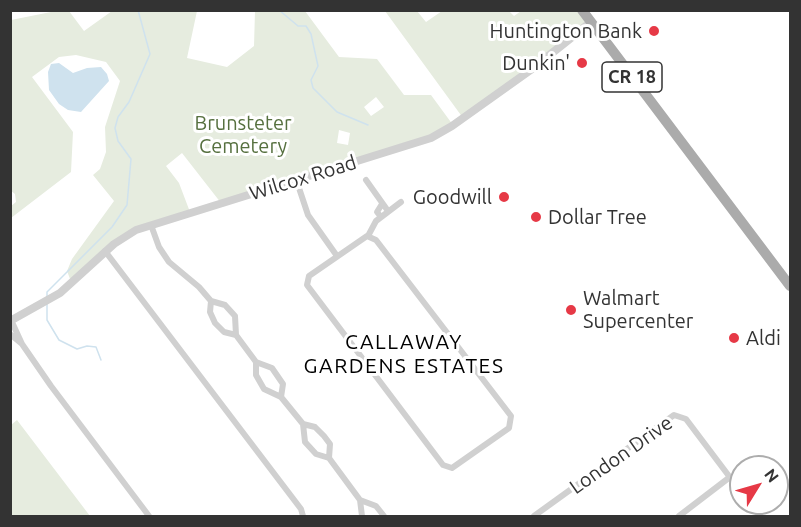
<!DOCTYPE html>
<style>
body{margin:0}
#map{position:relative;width:801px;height:527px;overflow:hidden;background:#fff;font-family:Ubuntu,sans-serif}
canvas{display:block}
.frame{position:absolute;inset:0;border:12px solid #333;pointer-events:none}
.north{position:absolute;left:729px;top:455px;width:60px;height:60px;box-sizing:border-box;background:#fff;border:2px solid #adadad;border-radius:50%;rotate:53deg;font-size:16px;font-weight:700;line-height:24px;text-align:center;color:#333}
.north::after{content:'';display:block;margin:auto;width:21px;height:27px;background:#e63946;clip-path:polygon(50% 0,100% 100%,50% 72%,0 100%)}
</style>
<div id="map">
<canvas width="801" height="527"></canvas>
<div class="frame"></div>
<div class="north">N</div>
</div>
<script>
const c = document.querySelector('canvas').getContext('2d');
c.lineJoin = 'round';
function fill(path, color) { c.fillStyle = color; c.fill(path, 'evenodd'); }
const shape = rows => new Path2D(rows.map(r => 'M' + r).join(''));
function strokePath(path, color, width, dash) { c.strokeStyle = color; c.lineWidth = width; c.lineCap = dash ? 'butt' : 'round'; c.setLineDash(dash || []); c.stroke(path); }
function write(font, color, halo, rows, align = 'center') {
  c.font = font + ' Ubuntu,sans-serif'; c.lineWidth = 6; c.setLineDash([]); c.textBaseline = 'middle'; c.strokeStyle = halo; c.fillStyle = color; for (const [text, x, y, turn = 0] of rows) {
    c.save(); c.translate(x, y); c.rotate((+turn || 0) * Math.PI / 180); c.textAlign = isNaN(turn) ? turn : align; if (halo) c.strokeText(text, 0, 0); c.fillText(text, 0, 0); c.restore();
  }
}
fill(shape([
 [56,11,69,11,84,31,112,11,197,11,187,58,227,67,254,46,255,11,305,11,339,57,377,59,404,95,431,95,453,125,442,133,221,203,182,153,166,166,179,183,190,212,136,230,72,284,67,271,72,259,114,201,93,175,100,169,106,152,105,127,120,81,106,62,76,55,59,57,32,77,73,132,71,172,11,218,11,206,16,202,15,194,10,190,11,20],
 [376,97,384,107,371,116,364,107],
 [339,130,350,133,348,145,337,143],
 [385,11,417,11,426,22,442,11,509,11,514,16,521,11,582,11,591,22,463,118],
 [17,420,90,516,11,516,11,425]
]), '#e6ecdf');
fill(shape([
 [59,63,73,73,87,68,101,67,107,74,109,81,81,112,68,110,59,104,49,90,48,72,51,64]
]), '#cfe2ee');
strokePath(shape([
 [279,10,298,26,306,26,311,34,318,66,311,80,313,88,337,112,368,125],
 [47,298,47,292,112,227,127,205,131,159,118,141,115,128,118,117,129,102,150,54,138,10],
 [47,302,47,320,59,340,77,349,87,346,96,347,101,360]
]), '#cfe2ee', 1.5);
strokePath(shape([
 [296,179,308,215,337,256],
 [366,180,388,211],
 [381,217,377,212,382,204],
 [151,225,159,247,169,262,199,287,211,301,225,305,235,316,236,335],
 [367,236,376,240,511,416,509,428,452,468,443,465,307,285,309,276,367,236],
 [368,236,376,221,401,202],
 [105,251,301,509,303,516],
 [211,301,210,312,215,323,224,332,236,335,256,362,256,375,264,389,281,397,303,424,315,427,324,436,330,444,329,458],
 [11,320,22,344,51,386,149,516],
 [10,334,22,344],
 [256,362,272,368,283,384,281,397],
 [303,424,305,442,316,454,329,458,360,500],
 [750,503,760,516],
 [362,516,360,500,376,506,384,516],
 [534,516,674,415,686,419,741,492],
 [679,516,730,477]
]), '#d0d0d0', 6);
strokePath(shape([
 [10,321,60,293,114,244,136,230,431,138,452,126,532,69,591,22]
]), '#d0d0d0', 8);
strokePath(shape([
 [582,10,790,286]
]), '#ababab', 10);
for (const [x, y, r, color] of [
 [654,31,6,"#e63946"],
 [582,63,6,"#e63946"],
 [504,197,6,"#e63946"],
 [536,217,6,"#e63946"],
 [571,310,6,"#e63946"],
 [734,338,6,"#e63946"]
]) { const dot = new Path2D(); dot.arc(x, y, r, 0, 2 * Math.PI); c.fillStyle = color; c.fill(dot); strokePath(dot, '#fff', 2); }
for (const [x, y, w] of [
 [632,77,60]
]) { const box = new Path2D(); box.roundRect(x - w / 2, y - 15, w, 30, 4.5); c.fillStyle = '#fff'; c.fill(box); strokePath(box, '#333', 1.5); }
write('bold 18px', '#333', null, [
 ["CR 18",632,77]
]);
write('20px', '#333', '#fff', [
 ["Huntington Bank",642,31],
 ["Dunkin'",570,63],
 ["Goodwill",492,197],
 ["Dollar Tree",548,217,"left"],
 ["Walmart",583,298,"left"],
 ["Supercenter",583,321,"left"],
 ["Aldi",746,338,"left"]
], 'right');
write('20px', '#56703f', '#fff', [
 ["Brunsteter",243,123],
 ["Cemetery",243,146]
]);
write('20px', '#333', '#fff', [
 ["Wilcox Road",303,178,-17],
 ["London Drive",621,455,-35]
]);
c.letterSpacing = '1.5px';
write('21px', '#000', '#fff', [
 ["CALLAWAY",404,342],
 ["GARDENS ESTATES",404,366]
]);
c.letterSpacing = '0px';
</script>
